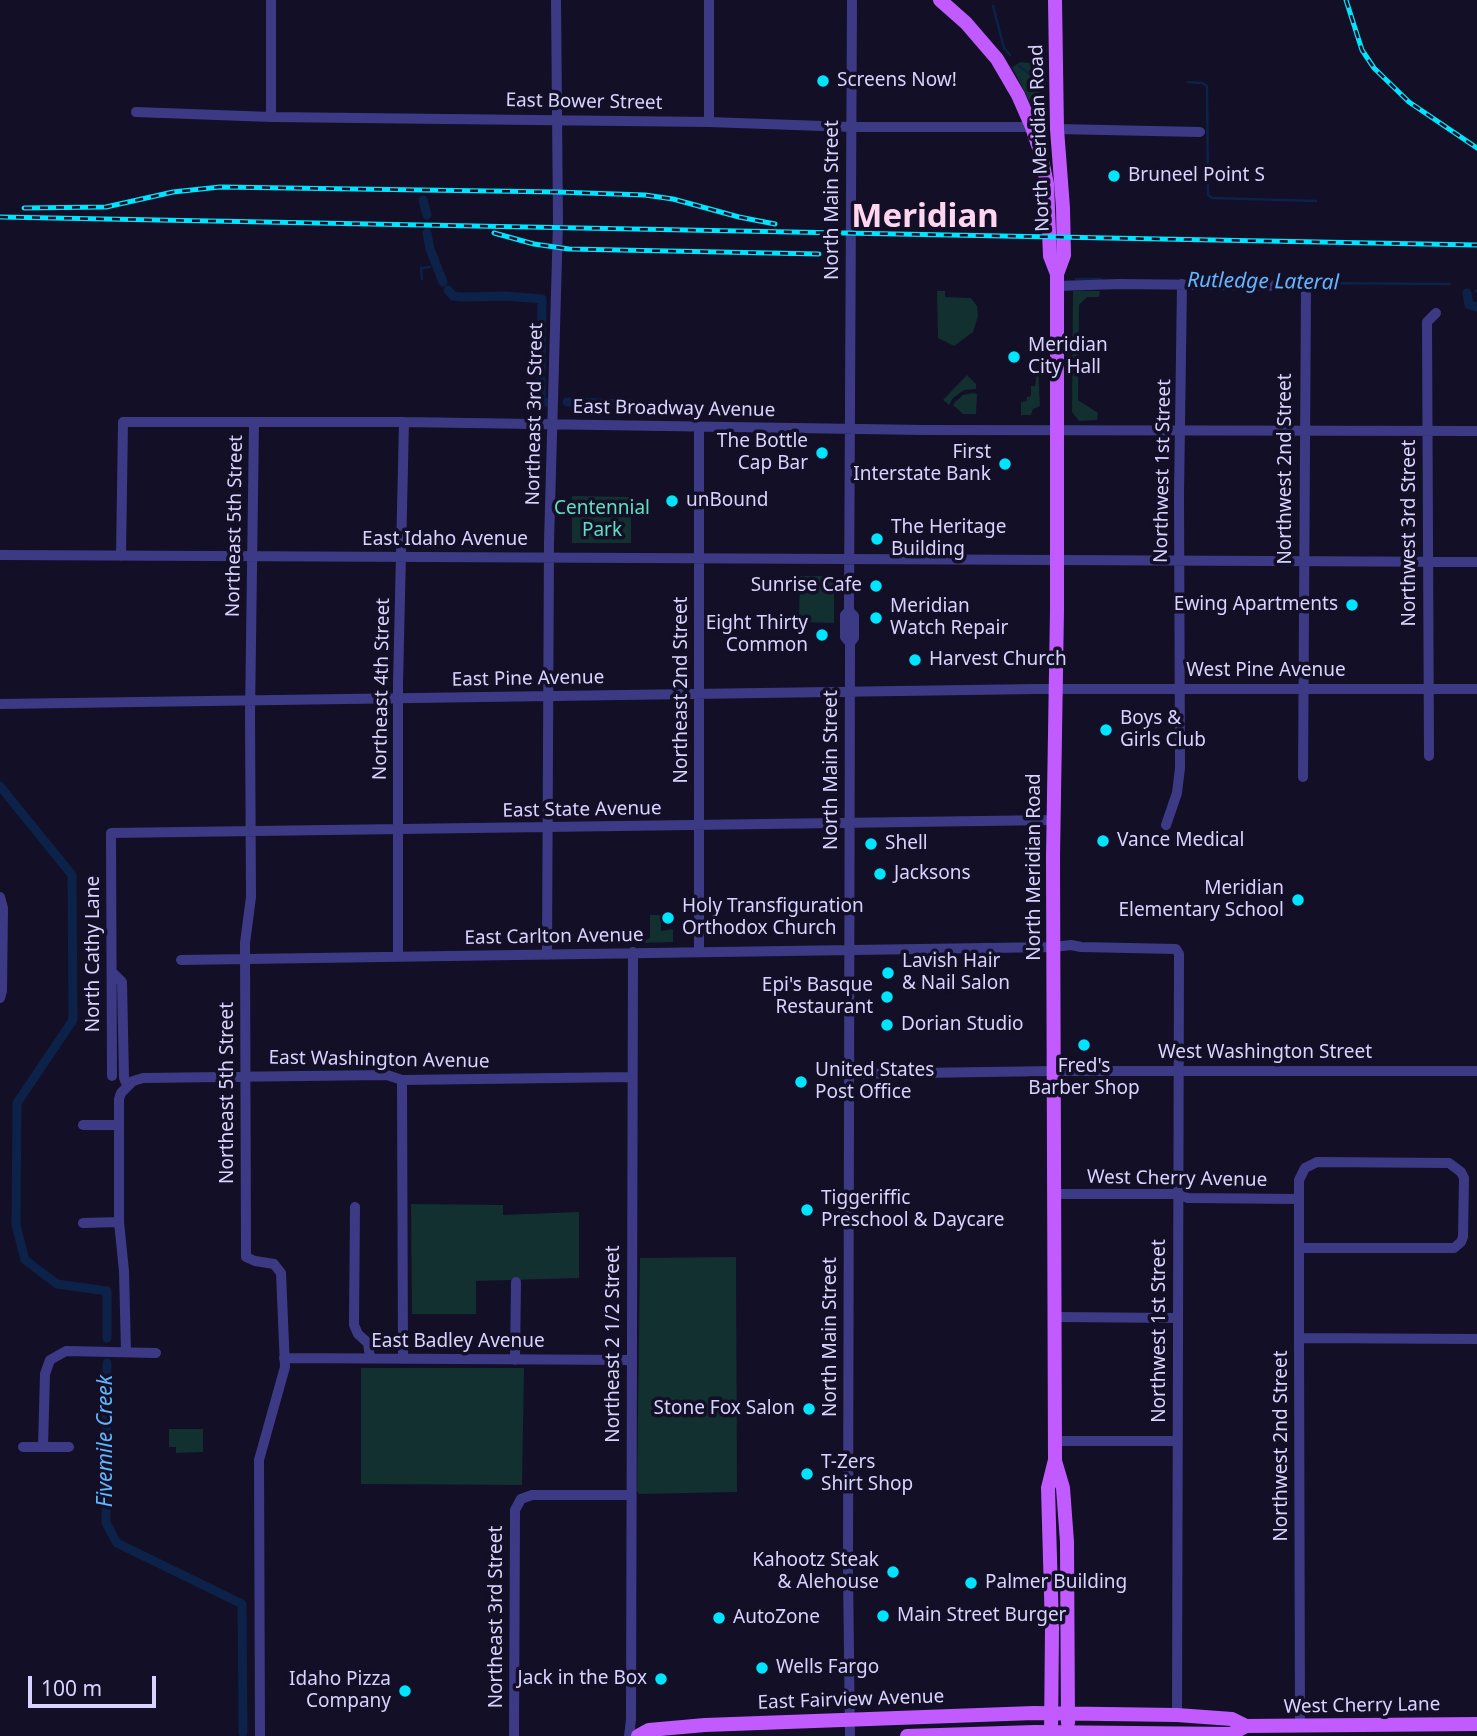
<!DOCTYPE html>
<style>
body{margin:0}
#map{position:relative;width:1477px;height:1736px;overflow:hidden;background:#130f26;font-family:"Noto Sans",sans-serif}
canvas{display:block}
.scale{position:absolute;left:28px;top:1676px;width:128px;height:32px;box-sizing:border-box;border:4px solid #d9d4ff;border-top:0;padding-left:9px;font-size:21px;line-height:24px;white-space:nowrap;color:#d9d4ff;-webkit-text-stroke:5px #130f26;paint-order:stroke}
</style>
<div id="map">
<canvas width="1477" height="1736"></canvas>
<div class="scale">100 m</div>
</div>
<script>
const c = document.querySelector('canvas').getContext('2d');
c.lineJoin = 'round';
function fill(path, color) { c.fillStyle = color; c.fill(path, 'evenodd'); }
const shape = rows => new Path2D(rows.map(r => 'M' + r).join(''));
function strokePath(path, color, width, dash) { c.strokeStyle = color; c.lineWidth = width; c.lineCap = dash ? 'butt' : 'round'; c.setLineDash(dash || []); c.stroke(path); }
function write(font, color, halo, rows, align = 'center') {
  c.font = font + ' "Noto Sans",sans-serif'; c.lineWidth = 7; c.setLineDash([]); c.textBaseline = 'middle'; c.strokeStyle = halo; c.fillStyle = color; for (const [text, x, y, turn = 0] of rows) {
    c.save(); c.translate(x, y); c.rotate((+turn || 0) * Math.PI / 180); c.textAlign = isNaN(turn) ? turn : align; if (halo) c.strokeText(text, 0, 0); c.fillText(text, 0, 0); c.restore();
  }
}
fill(shape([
 [1021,62,1045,65,1046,84,1040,85,1039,89,1043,113,1038,118,1012,67],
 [937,291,945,291,945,297,971,298,977,306,978,316,973,332,954,346,938,338],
 [1073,291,1100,291,1099,297,1087,297,1079,305,1078,400,1098,413,1097,420,1079,421,1072,412],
 [1038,367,1040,406,1033,409,1031,415,1021,415,1021,402,1027,401,1027,397,1031,396,1031,386,1035,386],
 [967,375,976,384,976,389,964,390,953,398,949,405,943,400],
 [973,393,977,394,976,414,963,414,953,405,954,403,963,395],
 [572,496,631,497,631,543,572,543],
 [800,576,834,576,834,623,799,622],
 [650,915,661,915,661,931,673,929,673,942,640,943,650,938],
 [411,1204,503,1205,503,1215,579,1212,579,1278,476,1281,476,1314,412,1314],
 [736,1257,737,1492,639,1494,637,1491,640,1258],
 [361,1368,524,1368,522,1485,361,1484],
 [169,1429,203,1429,203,1452,176,1453,176,1447,169,1447]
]), '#12302f');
strokePath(shape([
 [993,6,1004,48,1010,55],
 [1019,66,1031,75,1045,79],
 [1188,82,1202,83,1207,86,1208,195,1212,198,1316,201],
 [422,279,421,268,430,267],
 [1076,279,1101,279],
 [1307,283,1450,284],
 [1476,291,1477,291]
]), '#0c2248', 2.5);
strokePath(shape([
 [423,200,427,215],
 [427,233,430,249,443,282],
 [448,290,453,296,462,297,506,296,542,299,541,371],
 [1467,293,1469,305,1477,307],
 [541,379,541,400,545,402],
 [567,402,632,404],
 [0,786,72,875,73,1020,17,1103,16,1225,25,1260,57,1284,107,1291,107,1338],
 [107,1363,106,1523,117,1543,242,1604,243,1733]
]), '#0c2248', 9);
strokePath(shape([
 [136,112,271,117,709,122,851,127,1032,127],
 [271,117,271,0],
 [709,122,709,0],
 [1057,129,1200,132],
 [1057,286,1119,284,1306,286,1303,777],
 [254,422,250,715,251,897,245,943,246,1257,255,1261,274,1264,281,1273,285,1367,259,1460,260,1736],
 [0,555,1477,562],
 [121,556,123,422,404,422,924,430,1477,431],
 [849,611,854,616,854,638,850,643],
 [0,704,1037,689,1477,689],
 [1429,756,1427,322,1436,313],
 [1166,825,1177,793,1180,768,1179,495,1182,284],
 [0,897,3,908,2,991,0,998],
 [699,952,699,427],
 [547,955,549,542,558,222,556,0],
 [398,957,398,684,404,422],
 [181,960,1054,947,1071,945,1081,947,1176,949,1179,954,1177,1715],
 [112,972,122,982,124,1078,127,1085],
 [849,1074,1054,1071,1477,1071],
 [112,1076,111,833,1054,820],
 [402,1080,403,1359],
 [83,1125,118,1125],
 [1054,1194,1178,1194,1188,1198,1299,1199],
 [355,1207,354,1325,358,1334,368,1343,370,1358],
 [83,1223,119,1222],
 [1299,1248,1454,1248,1461,1242,1463,1237,1464,1178,1461,1172,1449,1163,1317,1162,1305,1168,1299,1180,1299,1338,1300,1726],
 [1054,1317,1178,1318],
 [1299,1338,1477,1339],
 [126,1352,124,1271,119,1222,119,1099,121,1093,133,1081,143,1078,302,1076,387,1075,402,1080,632,1077],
 [284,1358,632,1360],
 [515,1360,516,1282],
 [1055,1441,1177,1441],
 [23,1447,69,1447],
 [43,1447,45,1374,50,1360,66,1351,156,1353],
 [514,1736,515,1510,521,1499,532,1495,631,1495],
 [629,1736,631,1720,633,952],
 [850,1736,848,1572,850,643,845,637,845,615,849,611,849,605,852,0]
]), '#3d3a85', 10);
strokePath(shape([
 [940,0,966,23,997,59,1018,95,1032,127,1040,151,1047,184,1050,256,1057,274],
 [1055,1461,1063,1488,1067,1542,1068,1723],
 [638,1736,649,1730,705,1725,1034,1713,1177,1715,1232,1719,1246,1726,1477,1724],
 [907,1736,1035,1732,1231,1734,1246,1726],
 [1051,1736,1052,1629,1048,1488,1055,1460,1053,857,1057,610,1057,274,1064,255,1063,208,1057,129,1055,0]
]), '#c25bff', 14);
const rail = shape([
 [1346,0,1362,50,1374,68,1409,102,1477,148],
 [24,208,106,207,173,192,220,187,557,192,645,195,673,199,739,217,775,224],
 [0,217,1477,245],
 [494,233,534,244,569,249,819,254]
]);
strokePath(rail, '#00e5ff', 5);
strokePath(rail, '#130f26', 2.5, [8]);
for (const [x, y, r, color] of [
 [823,81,7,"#00e5ff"],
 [1114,176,7,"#00e5ff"],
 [1014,357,7,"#00e5ff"],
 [822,453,7,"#00e5ff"],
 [1005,464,7,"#00e5ff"],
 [672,501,7,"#00e5ff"],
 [877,539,7,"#00e5ff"],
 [876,586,7,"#00e5ff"],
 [1352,605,7,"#00e5ff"],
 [876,618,7,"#00e5ff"],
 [822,635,7,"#00e5ff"],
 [915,660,7,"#00e5ff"],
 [1106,730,7,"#00e5ff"],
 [1103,841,7,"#00e5ff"],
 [871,844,7,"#00e5ff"],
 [880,874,7,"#00e5ff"],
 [1298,900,7,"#00e5ff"],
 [668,918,7,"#00e5ff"],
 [888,973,7,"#00e5ff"],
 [887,997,7,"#00e5ff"],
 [887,1025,7,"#00e5ff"],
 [1084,1045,7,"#00e5ff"],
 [801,1082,7,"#00e5ff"],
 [807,1210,7,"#00e5ff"],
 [809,1409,7,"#00e5ff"],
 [807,1474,7,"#00e5ff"],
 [893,1572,7,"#00e5ff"],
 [971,1583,7,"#00e5ff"],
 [883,1616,7,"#00e5ff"],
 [719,1618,7,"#00e5ff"],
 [762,1668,7,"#00e5ff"],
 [661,1679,7,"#00e5ff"],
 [405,1691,7,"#00e5ff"]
]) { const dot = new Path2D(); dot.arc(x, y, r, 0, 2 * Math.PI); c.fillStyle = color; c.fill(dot); strokePath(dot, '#130f26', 2.5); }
write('19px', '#d9d4ff', '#130f26', [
 ["Screens Now!",837,81],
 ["Bruneel Point S",1128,176],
 ["Meridian",1028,346],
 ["City Hall",1028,368],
 ["The Bottle",808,442,"right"],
 ["Cap Bar",808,464,"right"],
 ["First",991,453,"right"],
 ["Interstate Bank",991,475,"right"],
 ["unBound",686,501],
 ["The Heritage",891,528],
 ["Building",891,550],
 ["Sunrise Cafe",862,586,"right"],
 ["Ewing Apartments",1338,605,"right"],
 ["Meridian",890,607],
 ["Watch Repair",890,629],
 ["Eight Thirty",808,624,"right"],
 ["Common",808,646,"right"],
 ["Harvest Church",929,660],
 ["Boys &",1120,719],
 ["Girls Club",1120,741],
 ["Vance Medical",1117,841],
 ["Shell",885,844],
 ["Jacksons",894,874],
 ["Meridian",1284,889,"right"],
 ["Elementary School",1284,911,"right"],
 ["Holy Transfiguration",682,907],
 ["Orthodox Church",682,929],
 ["Lavish Hair",902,962],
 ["& Nail Salon",902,984],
 ["Epi's Basque",873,986,"right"],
 ["Restaurant",873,1008,"right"],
 ["Dorian Studio",901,1025],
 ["Fred's",1084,1067,"center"],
 ["Barber Shop",1084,1089,"center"],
 ["United States",815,1071],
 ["Post Office",815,1093],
 ["Tiggeriffic",821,1199],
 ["Preschool & Daycare",821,1221],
 ["Stone Fox Salon",795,1409,"right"],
 ["T-Zers",821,1463],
 ["Shirt Shop",821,1485],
 ["Kahootz Steak",879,1561,"right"],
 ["& Alehouse",879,1583,"right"],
 ["Palmer Building",985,1583],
 ["Main Street Burger",897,1616],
 ["AutoZone",733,1618],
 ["Wells Fargo",776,1668],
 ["Jack in the Box",647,1679,"right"],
 ["Idaho Pizza",391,1680,"right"],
 ["Company",391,1702,"right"]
], 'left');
write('19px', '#d9d4ff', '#130f26', [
 ["East Bower Street",584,102,1],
 ["North Meridian Road",1040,138,-92],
 ["North Main Street",833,200,-90],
 ["East Broadway Avenue",674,409,1],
 ["Northeast 3rd Street",535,414,-89],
 ["Northwest 2nd Street",1286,469,-90],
 ["Northwest 1st Street",1163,471,-89],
 ["Northeast 5th Street",235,526,-89],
 ["Northwest 3rd Street",1410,533,-90],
 ["East Idaho Avenue",445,540],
 ["West Pine Avenue",1266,671],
 ["East Pine Avenue",528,679,-1],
 ["Northeast 4th Street",382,689,-89],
 ["Northeast 2nd Street",682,690,-90],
 ["North Main Street",832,770,-90],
 ["East State Avenue",582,810,-1],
 ["North Meridian Road",1035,867,-90],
 ["East Carlton Avenue",554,937,-1],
 ["North Cathy Lane",94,954,-90],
 ["West Washington Street",1265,1053],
 ["East Washington Avenue",379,1060,1],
 ["Northeast 5th Street",228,1093,-90],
 ["West Cherry Avenue",1177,1179,1],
 ["Northwest 1st Street",1160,1331,-90],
 ["North Main Street",831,1337,-90],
 ["East Badley Avenue",458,1342],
 ["Northeast 2 1/2 Street",614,1344,-90],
 ["Northwest 2nd Street",1282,1446,-90],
 ["Northeast 3rd Street",497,1617,-90],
 ["East Fairview Avenue",851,1700,-2],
 ["West Cherry Lane",1362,1706,-1]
]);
write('19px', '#5fe0c0', '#130f26', [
 ["Centennial",602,509],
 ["Park",602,531]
]);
write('italic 21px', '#62b6ff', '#130f26', [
 ["Rutledge Lateral",1263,282,1],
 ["Fivemile Creek",106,1441,-90]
]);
write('bold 33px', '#ffd6f0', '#130f26', [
 ["Meridian",925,218]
]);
</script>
